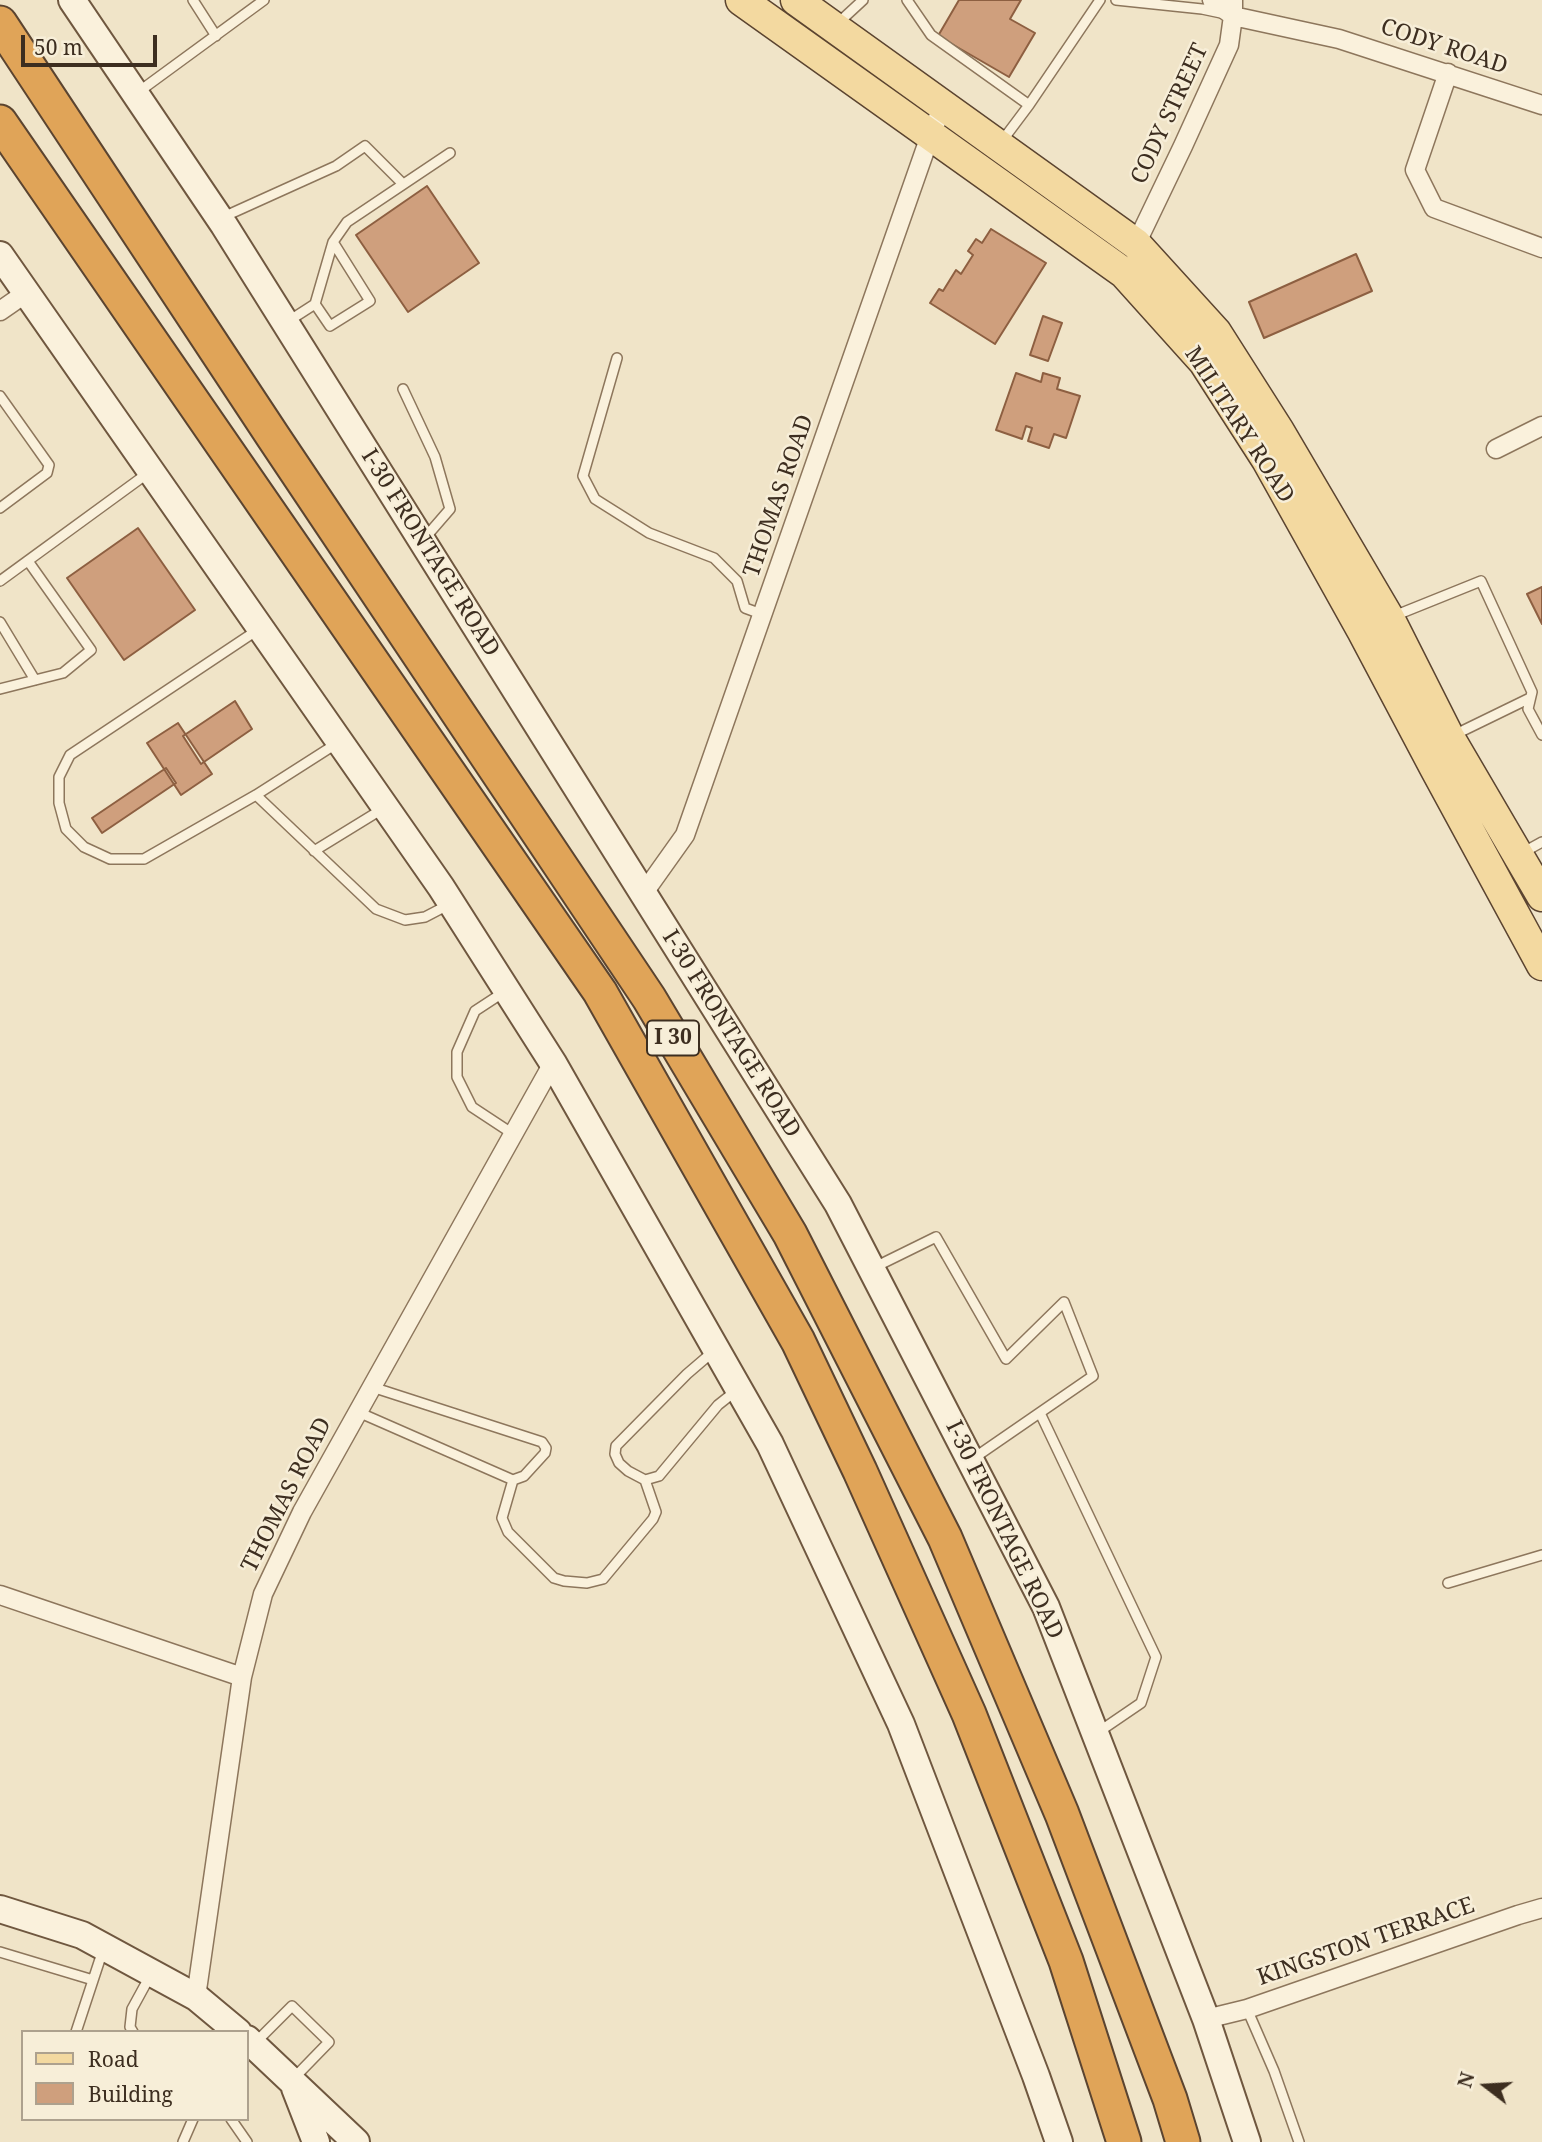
<!DOCTYPE html>
<style>
body{margin:0}
#map{position:relative;width:1542px;height:2142px;overflow:hidden;background:#f0e4c8;font-family:"Noto Serif",serif}
canvas{display:block}
.legend{position:absolute;left:21px;top:2030px;width:228px;height:91px;box-sizing:border-box;background:#f7eed8;border:2px solid #ada18e;margin:0;padding:9px 12px;list-style:none;font-size:21px;color:#3d2e20}
.legend li{display:flex;align-items:center;gap:14px;height:35px}
.legend b{width:35px;border:2px solid #ada18e}
.north{position:absolute;left:1451px;top:2051px;width:70px;height:70px;-webkit-text-stroke:5px #f7eed8;paint-order:stroke;rotate:287deg;font-size:19px;font-weight:700;line-height:28px;text-align:center;color:#3d2e20}
.north::after{content:'';display:block;margin:auto;width:24px;height:32px;background:#3d2e20;clip-path:polygon(50% 0,100% 100%,50% 72%,0 100%)}
.scale{position:absolute;left:21px;top:35px;width:136px;height:32px;box-sizing:border-box;border:4px solid #3d2e20;border-top:0;padding-left:9px;font-size:21px;line-height:24px;white-space:nowrap;color:#3d2e20;-webkit-text-stroke:5px #f7eed8;paint-order:stroke}
</style>
<div id="map">
<canvas width="1542" height="2142"></canvas>
<ul class="legend">
<li><b style="height:9px;background:#f3d9a0"></b>Road</li>
<li><b style="height:19px;background:#cf9f7d"></b>Building</li>
</ul>
<div class="north">N</div>
<div class="scale">50 m</div>
</div>
<script>
const c = document.querySelector('canvas').getContext('2d');
c.lineJoin = 'round';
function fill(path, color) { c.fillStyle = color; c.fill(path, 'evenodd'); }
const shape = rows => new Path2D(rows.map(r => 'M' + r).join(''));
function strokePath(path, color, width, dash) { c.strokeStyle = color; c.lineWidth = width; c.lineCap = dash ? 'butt' : 'round'; c.setLineDash(dash || []); c.stroke(path); }
function write(font, color, halo, rows, align = 'center') {
  c.font = font + ' "Noto Serif",serif'; c.lineWidth = 5; c.setLineDash([]); c.textBaseline = 'middle'; c.strokeStyle = halo; c.fillStyle = color; for (const [text, x, y, turn = 0] of rows) {
    c.save(); c.translate(x, y); c.rotate((+turn || 0) * Math.PI / 180); c.textAlign = isNaN(turn) ? turn : align; if (halo) c.strokeText(text, 0, 0); c.fillText(text, 0, 0); c.restore();
  }
}
const building = shape([
 [959,0,1021,0,1010,19,1035,33,1009,77,938,36,959,0],
 [427,186,479,263,408,312,356,235,427,186],
 [991,229,1046,263,995,344,930,303,939,289,943,291,956,270,961,274,973,255,968,251,976,239,982,243,991,229],
 [1356,254,1372,291,1264,338,1249,302,1356,254],
 [1043,316,1062,323,1048,361,1030,355,1043,316],
 [1016,373,1041,382,1043,373,1060,378,1057,389,1080,396,1066,438,1054,434,1049,448,1028,441,1032,428,1026,426,1022,439,996,430,1016,373],
 [138,528,195,610,124,660,67,578,138,528],
 [1542,587,1542,624,1527,594,1542,587],
 [235,701,252,729,201,764,183,736,235,701],
 [178,723,212,774,181,795,147,743,178,723],
 [166,768,176,783,102,833,92,818,166,768]
]);
fill(building, '#cf9f7d');
strokePath(building, '#8d5f41', 2);
const lane = shape([
 [193,0,216,36],
 [907,0,931,35,1029,105],
 [1116,0,1202,9,1221,13],
 [836,25,863,0],
 [137,93,264,0],
 [1002,141,1029,105,1100,0],
 [221,218,336,166,365,146,403,184],
 [315,304,330,326,370,301,333,242],
 [287,322,315,304,333,242,347,222,450,153],
 [617,358,583,476,595,499,649,533,714,558,737,581,745,608,764,615],
 [403,389,435,457,450,509,424,539],
 [0,396,49,465,47,473,0,508],
 [0,581,148,473],
 [1394,616,1481,581,1532,692,1528,709,1542,735],
 [0,622,35,680],
 [259,629,70,755,59,777,59,803,66,829,84,847,110,859,144,859,256,795,339,742],
 [0,689,63,673,91,650,28,561],
 [1454,735,1530,698],
 [256,795,376,909,405,920,425,917,448,905],
 [314,851,384,808],
 [1522,853,1542,842],
 [504,992,475,1011,457,1052,457,1077,472,1107,513,1134],
 [873,1268,936,1237,1006,1359,1064,1302,1093,1376,974,1458],
 [715,1350,687,1374,616,1446,615,1454,619,1463,628,1471,645,1480,659,1476,718,1405,737,1390],
 [358,1412,513,1480,524,1476,545,1453,546,1448,542,1442,372,1387],
 [1040,1413,1156,1657,1141,1703,1097,1733],
 [513,1480,502,1518,508,1532,554,1578,564,1581,587,1583,603,1579,653,1519,656,1512,645,1480],
 [1448,1583,1542,1555],
 [0,1952,93,1980],
 [1247,2009,1274,2071,1299,2142],
 [76,2032,103,1950],
 [133,2032,130,2027,132,2009,150,1976],
 [256,2042,292,2006,329,2042,293,2079],
 [231,2119,247,2142],
 [183,2142,193,2119]
]);
const street = shape([
 [1212,0,1233,16,1339,39,1542,105],
 [1448,73,1415,170,1434,208,1542,248],
 [1136,244,1183,146,1229,45,1233,16,1233,0],
 [0,311,26,293],
 [1496,449,1542,426],
 [643,894,685,835,930,136,944,104],
 [0,1595,242,1677],
 [196,1997,242,1677,263,1594,302,1512,553,1063],
 [1206,2019,1247,2009,1518,1915,1542,1908]
]);
const secondary = shape([
 [72,0,224,225,838,1204,1046,1607,1206,2019,1247,2142],
 [0,255,441,887,553,1063,770,1444,901,1724,1036,2076,1059,2142],
 [0,1909,82,1935,196,1997,238,2032],
 [247,2039,356,2142],
 [295,2088,316,2142]
]);
const primary = shape([
 [741,0,1124,273,1204,362,1267,460,1363,632,1435,768,1542,965],
 [796,0,1136,244,1216,332,1279,431,1389,618,1449,737,1542,896]
]);
const highway = shape([
 [0,23,274,438,649,998,790,1234,945,1538,1062,1814,1170,2099,1183,2142],
 [0,122,600,992,798,1341,860,1471,969,1714,1066,1961,1124,2142]
]);
strokePath(lane, '#8d765c', 12);
strokePath(street, '#8d765c', 21);
strokePath(secondary, '#6f573f', 30);
strokePath(primary, '#5b4430', 33);
strokePath(highway, '#5b4430', 37);
strokePath(lane, '#faf1dc', 9);
strokePath(street, '#faf1dc', 18);
strokePath(secondary, '#faf1dc', 26);
strokePath(primary, '#f3d9a0', 30);
strokePath(highway, '#e0a458', 33);
for (const [x, y, w] of [
 [673,1038,52]
]) { const box = new Path2D(); box.roundRect(x - w / 2, y - 17.5, w, 35, 5); c.fillStyle = '#f7eed8'; c.fill(box); strokePath(box, '#3d2e20', 2); }
write('bold 21px', '#3d2e20', null, [
 ["I 30",673,1038]
]);
write('23px', '#3d2e20', '#f7eed8', [
 ["CODY ROAD",1444,47,18],
 ["CODY STREET",1170,114,-65],
 ["MILITARY ROAD",1239,425,57],
 ["THOMAS ROAD",779,496,-71],
 ["I-30 FRONTAGE ROAD",430,553,58],
 ["I-30 FRONTAGE ROAD",731,1034,58],
 ["THOMAS ROAD",287,1495,-63],
 ["I-30 FRONTAGE ROAD",1004,1530,64],
 ["KINGSTON TERRACE",1366,1942,-19]
]);
</script>
